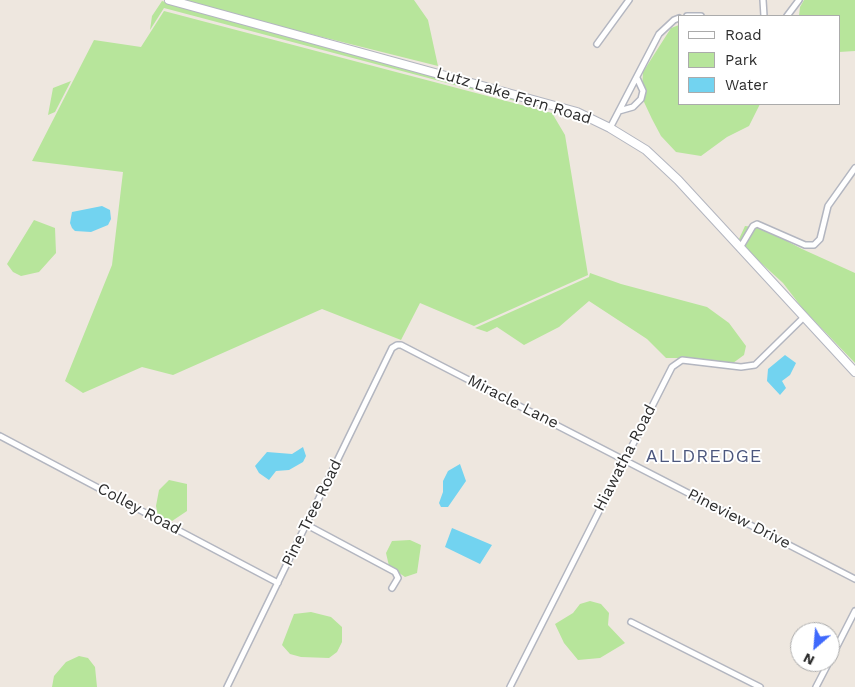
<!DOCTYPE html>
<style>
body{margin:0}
#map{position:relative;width:855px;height:687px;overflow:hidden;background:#eee7df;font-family:"Work Sans",sans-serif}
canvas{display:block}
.legend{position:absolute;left:678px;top:15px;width:162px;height:90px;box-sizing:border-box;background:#fff;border:1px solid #ababab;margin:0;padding:6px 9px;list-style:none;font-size:15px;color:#2d2d2d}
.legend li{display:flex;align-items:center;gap:10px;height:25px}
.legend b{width:25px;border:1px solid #ababab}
.north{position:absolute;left:790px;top:622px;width:50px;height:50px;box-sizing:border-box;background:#fff;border:1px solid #ababab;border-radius:50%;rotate:207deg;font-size:14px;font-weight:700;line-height:20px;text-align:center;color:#2d2d2d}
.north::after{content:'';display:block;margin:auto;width:18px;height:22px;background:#3f69fc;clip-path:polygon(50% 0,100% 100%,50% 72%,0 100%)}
</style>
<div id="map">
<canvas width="855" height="687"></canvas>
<ul class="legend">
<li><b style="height:6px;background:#fff"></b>Road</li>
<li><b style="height:14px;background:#b7e59b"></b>Park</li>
<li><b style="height:14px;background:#72d3f0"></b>Water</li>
</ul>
<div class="north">N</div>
</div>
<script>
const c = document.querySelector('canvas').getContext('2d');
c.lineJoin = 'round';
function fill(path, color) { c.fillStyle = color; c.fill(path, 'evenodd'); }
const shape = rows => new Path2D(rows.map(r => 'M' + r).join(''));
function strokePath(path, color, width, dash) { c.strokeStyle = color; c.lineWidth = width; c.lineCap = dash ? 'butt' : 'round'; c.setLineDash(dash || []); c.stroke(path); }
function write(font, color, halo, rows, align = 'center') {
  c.font = font + ' "Work Sans",sans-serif'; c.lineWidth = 4; c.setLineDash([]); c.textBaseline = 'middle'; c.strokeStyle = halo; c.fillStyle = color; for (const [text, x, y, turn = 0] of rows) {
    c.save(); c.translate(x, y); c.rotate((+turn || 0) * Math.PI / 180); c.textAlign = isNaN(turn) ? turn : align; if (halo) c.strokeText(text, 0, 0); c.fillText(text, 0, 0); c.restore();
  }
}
fill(shape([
 [174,0,414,0,428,20,438,66],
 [804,0,855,0,855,51,839,52,839,16,799,16,800,7],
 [162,1,209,14,517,98,515,101,164,8,150,30,152,16],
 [164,11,552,113,565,135,588,275,474,326,420,303,401,340,322,309,173,375,142,367,83,393,65,381,112,265,123,172,32,161,94,40,141,47],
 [679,25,679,104,760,104,749,126,727,137,701,156,676,152,661,136,652,119,644,102,642,88,643,72,671,28],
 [71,81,55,112,48,115,53,88],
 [34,220,55,228,56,253,39,272,21,276,13,272,7,264],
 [745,226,762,228,802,249,855,273,855,363,803,309,783,283,748,251,739,239],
 [590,273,621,284,707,307,729,323,746,346,744,355,733,363,689,358,666,358,647,339,589,301,559,327,524,345,497,327,487,332,475,328,589,277],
 [169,480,187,484,187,511,172,521,158,516,156,506,159,490],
 [410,540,421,545,417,573,405,577,389,566,386,553,392,541],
 [590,601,601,604,609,613,608,625,625,643,600,658,578,660,564,643,555,624,573,613,580,604],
 [311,612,331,617,342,627,342,642,337,652,329,658,301,657,290,654,282,645,294,614],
 [79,656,88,658,95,667,97,687,52,687,54,676,66,662]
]), '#b7e59b');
fill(shape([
 [102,206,110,210,111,219,108,225,91,232,75,231,72,228,70,223,72,212],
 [785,355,796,363,790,375,782,381,786,388,780,395,767,381,768,369],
 [303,447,306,456,303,462,289,470,276,471,269,480,259,473,255,466,267,452,292,454],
 [460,464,466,481,448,507,441,507,439,503,443,492,443,481,448,471],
 [452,528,492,545,480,564,445,547]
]), '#72d3f0');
const street = shape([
 [763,0,764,16],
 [687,16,701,16],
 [787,16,799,0],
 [597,44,629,0],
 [619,111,633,107,641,99,643,91,637,78],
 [610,128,659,34,674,20,679,18],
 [740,248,753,226,757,224,805,245,814,245,820,239,828,206,855,168],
 [0,436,278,583],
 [307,525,395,572,398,578,392,588],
 [631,622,760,687],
 [830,660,855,611],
 [227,687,392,348,397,345,401,345,430,360,855,579],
 [510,687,672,367,682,360,741,367,755,365,804,317],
 [816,687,829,662]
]);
const secondary = shape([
 [169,0,577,112,610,128,646,150,678,180,855,372]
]);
strokePath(street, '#b3b6c0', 8);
strokePath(secondary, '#b3b6c0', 10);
strokePath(street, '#fff', 5);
strokePath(secondary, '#fff', 8);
write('16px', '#2d2d2d', '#fff', [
 ["Lutz Lake Fern Road",514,96,17],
 ["Miracle Lane",513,402,27],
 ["Hiawatha Road",625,458,-63],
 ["Colley Road",139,509,28],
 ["Pine Tree Road",312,513,-64],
 ["Pineview Drive",739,519,27]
]);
c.letterSpacing = '1px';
write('18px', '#4c577e', '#fff', [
 ["ALLDREDGE",704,457]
]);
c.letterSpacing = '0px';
</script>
